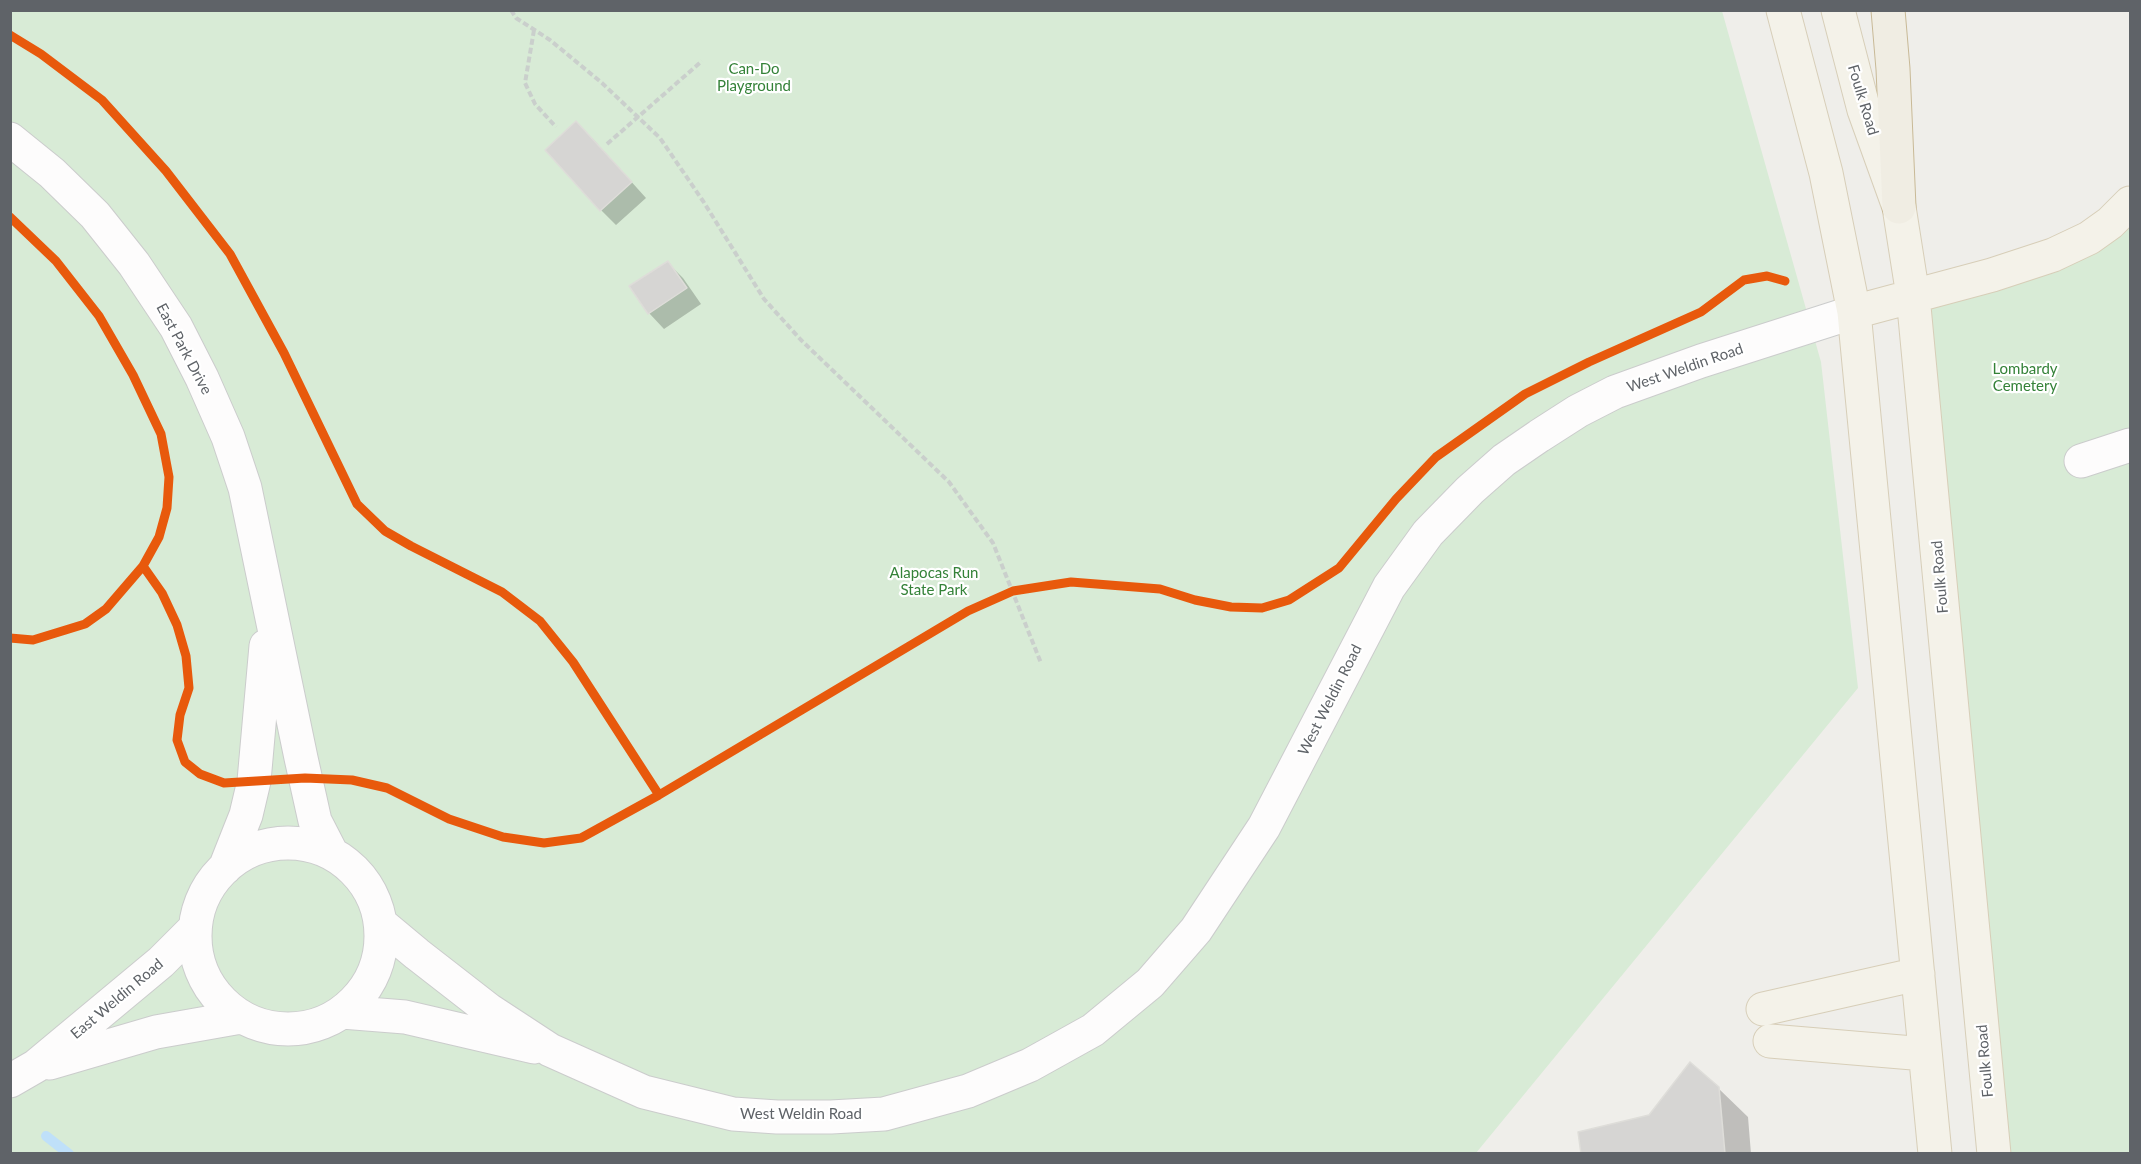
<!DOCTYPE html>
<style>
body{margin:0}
#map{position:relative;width:2141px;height:1164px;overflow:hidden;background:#efeeea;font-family:Lato,sans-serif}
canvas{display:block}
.frame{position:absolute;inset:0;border:12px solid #5f6368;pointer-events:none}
</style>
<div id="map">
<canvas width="2141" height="1164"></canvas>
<div class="frame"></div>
</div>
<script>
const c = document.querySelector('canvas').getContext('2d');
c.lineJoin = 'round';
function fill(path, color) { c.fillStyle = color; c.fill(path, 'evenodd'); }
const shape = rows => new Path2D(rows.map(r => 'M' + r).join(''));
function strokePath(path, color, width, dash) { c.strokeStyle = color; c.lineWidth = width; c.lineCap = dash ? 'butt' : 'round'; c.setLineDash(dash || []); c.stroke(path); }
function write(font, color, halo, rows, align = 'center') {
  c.font = font + ' Lato,sans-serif'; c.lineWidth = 4.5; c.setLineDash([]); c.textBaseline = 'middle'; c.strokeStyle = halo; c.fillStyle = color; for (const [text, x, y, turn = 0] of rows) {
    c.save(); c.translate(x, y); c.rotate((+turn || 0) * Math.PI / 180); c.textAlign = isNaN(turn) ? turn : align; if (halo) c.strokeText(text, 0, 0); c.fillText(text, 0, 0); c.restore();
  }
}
fill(shape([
 [10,11,1722,11,1821,362,1858,688,1476,1153,11,1153],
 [2130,203,2130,1153,1994,1153,1913,296,1992,275]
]), '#d8ebd6');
fill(shape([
 [592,138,646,198,616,225,601,210],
 [668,263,683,278,701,304,664,329,649,313,631,287],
 [1718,1088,1748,1117,1751,1154,1582,1154,1650,1116]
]), '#0003');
strokePath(shape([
 [46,1136,69,1154]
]), '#bfe0f9', 10);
const building = shape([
 [576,121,632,182,600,211,545,150,576,121],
 [668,261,687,288,648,314,629,286,668,261],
 [1690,1062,1719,1087,1725,1154,1581,1154,1578,1132,1649,1115,1690,1062]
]);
fill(building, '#d6d5d3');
strokePath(building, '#deddd9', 1.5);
const minor = shape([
 [10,139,52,173,95,215,134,264,176,327,202,378,228,437,245,488,301,758,315,821,332,854],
 [2081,461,2130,445],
 '195 936a93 93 0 1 1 186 0a93 93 0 1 1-186 0Z',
 [225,868,246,815,254,781,266,646],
 [381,924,417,954,489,1010,550,1050,644,1092,733,1114,777,1117,831,1117,884,1114,968,1091,1030,1065,1093,1030,1150,983,1196,930,1264,827,1389,587,1428,533,1470,490,1504,460,1539,436,1578,411,1615,392,1701,361,1854,312],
 [342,1012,405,1017,534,1047],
 [50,1063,156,1032,241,1017],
 [10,1081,36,1066,161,962,195,928]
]);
const major = shape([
 [1783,10,1826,173,1854,312,1935,1154],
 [1838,10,1864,110,1899,207,1913,296,1994,1154],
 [1854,312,1992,275,2053,255,2089,238,2110,223,2130,203],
 [1763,1009,1918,974],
 [1770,1041,1925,1054]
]);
const highway = shape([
 [1888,10,1893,69,1899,207]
]);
strokePath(minor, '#cbcccc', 35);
strokePath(major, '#d7ceb8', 35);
strokePath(highway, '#c8b996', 35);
strokePath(shape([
 [511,10,516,18,550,40,602,83,660,138,703,201,764,299,801,340,949,482,993,543,1041,663],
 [534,30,525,83,535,104,556,127],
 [607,144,702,61]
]), '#cacfcc', 4, [6, 3]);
strokePath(minor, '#fdfcfc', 33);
strokePath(major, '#f4f2e9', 33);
strokePath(highway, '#f0ede3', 33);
strokePath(shape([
 [10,35,41,54,102,100,166,171,230,254,284,353,357,504,385,531,411,546,502,592,540,621,573,662,659,795],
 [10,217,56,261,99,316,133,375,161,434,169,477,167,508,159,537,143,566,106,609,85,624,33,640,10,638],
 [143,566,162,593,177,625,186,656,189,688,180,715,177,740,185,762,200,774,224,783,305,778,352,780,387,788,449,819,503,837,544,843,581,838,659,795,968,611,1013,591,1071,582,1160,589,1195,600,1231,607,1262,608,1289,600,1339,568,1396,499,1436,457,1525,394,1589,362,1701,312,1744,280,1767,276,1785,281]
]), '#e8590c', 9);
write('15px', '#348238', '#fff', [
 ["Can-Do",754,69],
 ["Playground",754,86],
 ["Lombardy",2025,369],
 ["Cemetery",2025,386],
 ["Alapocas Run",934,573],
 ["State Park",934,590]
]);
write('15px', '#5f6368', '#fff', [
 ["Foulk Road",1863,100,73],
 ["East Park Drive",184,349,62],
 ["West Weldin Road",1685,368,-19],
 ["Foulk Road",1940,577,-95],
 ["West Weldin Road",1330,700,-63],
 ["East Weldin Road",117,999,-40],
 ["Foulk Road",1985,1061,-95],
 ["West Weldin Road",801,1114]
]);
</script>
